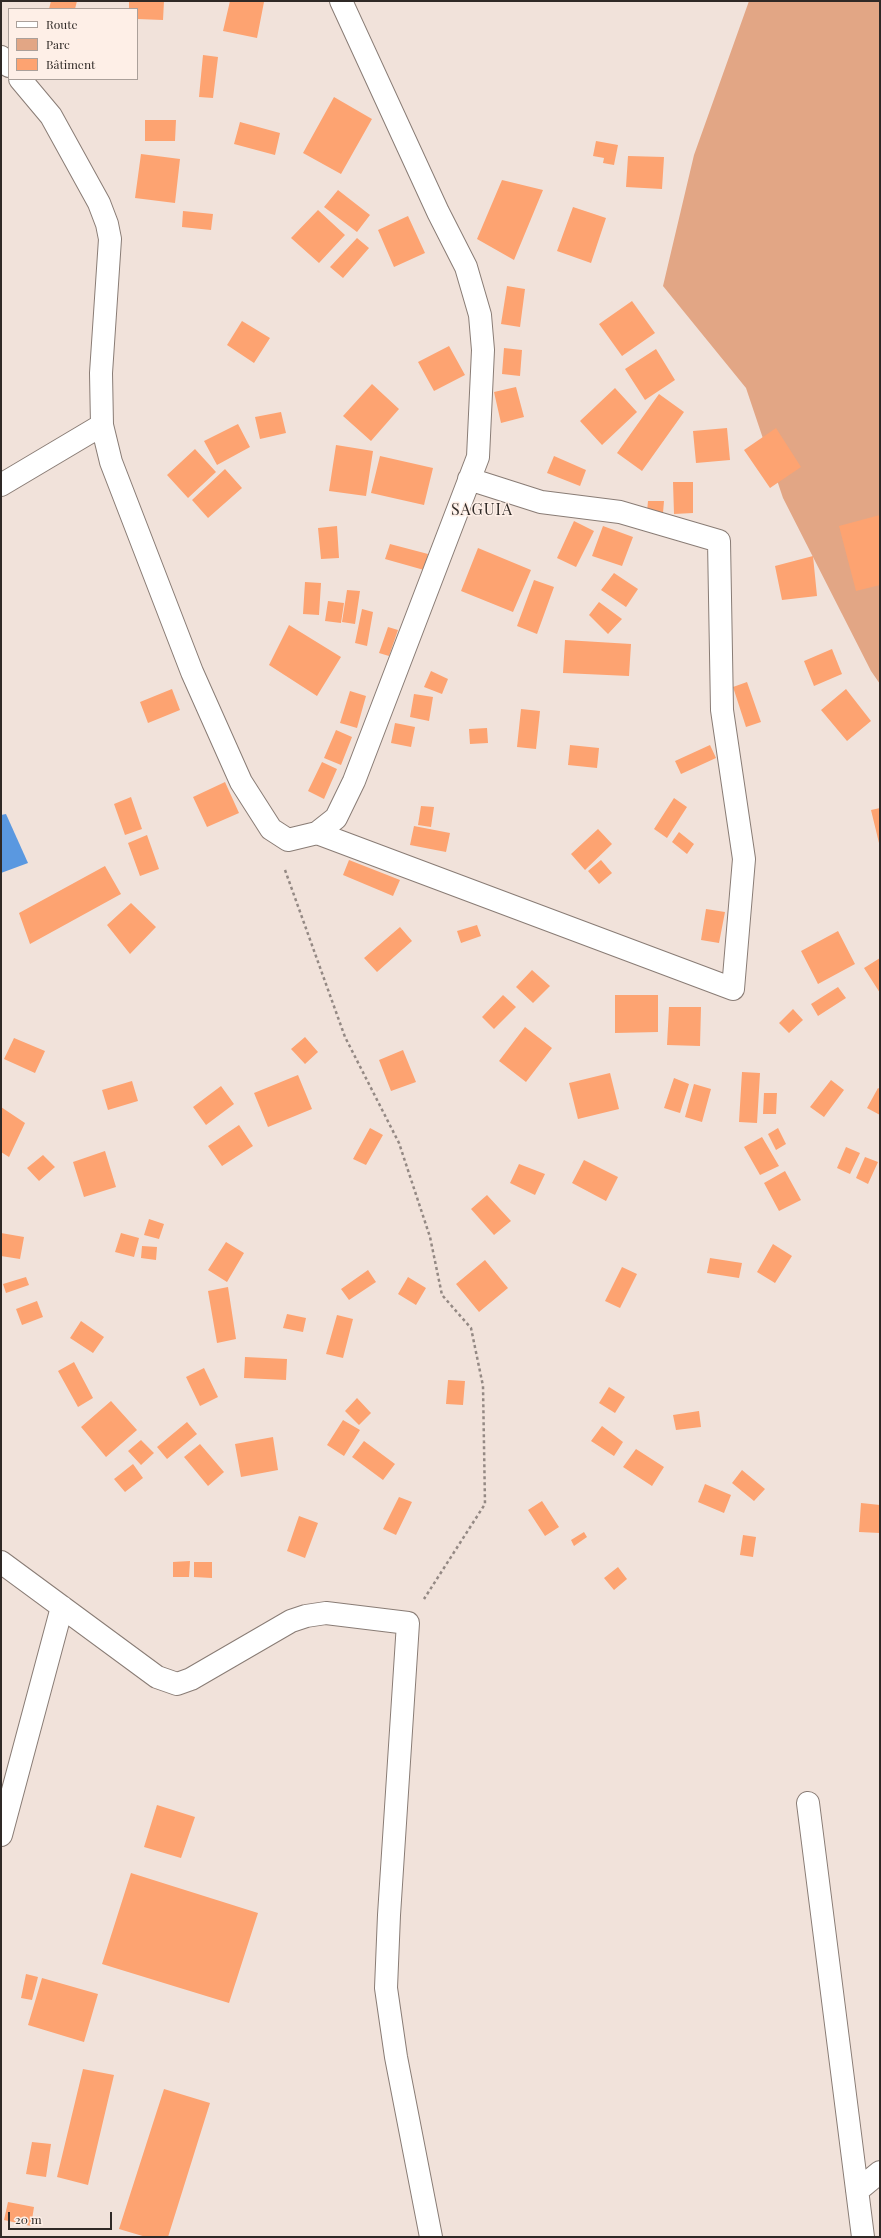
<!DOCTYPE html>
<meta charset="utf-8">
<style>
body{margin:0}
#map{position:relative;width:881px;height:2238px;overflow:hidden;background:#f1e2da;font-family:"Playfair Display",serif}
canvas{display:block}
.frame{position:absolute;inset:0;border:2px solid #2f2926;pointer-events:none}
.legend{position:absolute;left:8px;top:8px;width:130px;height:72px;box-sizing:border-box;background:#feefe7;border:1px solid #aba09a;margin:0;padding:5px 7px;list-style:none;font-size:12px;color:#2f2926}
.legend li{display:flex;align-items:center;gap:8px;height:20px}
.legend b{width:20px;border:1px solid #aba09a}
.scale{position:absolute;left:8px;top:2212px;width:104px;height:18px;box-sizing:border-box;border:2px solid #2f2926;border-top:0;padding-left:5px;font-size:12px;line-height:14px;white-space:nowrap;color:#2f2926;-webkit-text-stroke:3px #feefe7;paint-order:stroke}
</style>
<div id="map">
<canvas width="881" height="2238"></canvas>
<div class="frame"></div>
<ul class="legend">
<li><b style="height:5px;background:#fff"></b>Route</li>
<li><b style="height:11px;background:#e2a685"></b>Parc</li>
<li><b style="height:11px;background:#fda371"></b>Bâtiment</li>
</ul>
<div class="scale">20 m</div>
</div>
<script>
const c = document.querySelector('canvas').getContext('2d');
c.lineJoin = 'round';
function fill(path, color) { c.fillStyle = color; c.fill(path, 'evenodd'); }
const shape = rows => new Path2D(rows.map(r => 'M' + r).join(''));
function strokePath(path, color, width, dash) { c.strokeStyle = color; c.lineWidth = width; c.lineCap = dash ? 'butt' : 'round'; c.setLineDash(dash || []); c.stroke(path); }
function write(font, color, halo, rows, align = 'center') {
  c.font = font + ' "Playfair Display",serif'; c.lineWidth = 3; c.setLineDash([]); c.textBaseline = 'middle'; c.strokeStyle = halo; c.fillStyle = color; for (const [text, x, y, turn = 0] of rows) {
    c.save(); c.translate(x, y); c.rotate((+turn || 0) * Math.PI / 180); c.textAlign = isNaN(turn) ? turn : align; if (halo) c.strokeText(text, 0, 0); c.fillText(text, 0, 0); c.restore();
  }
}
fill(shape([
 [749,1,880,1,880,684,871,671,783,498,746,388,663,286,694,155]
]), '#e2a685');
fill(shape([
 [6,814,28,863,1,873,1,815]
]), '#5a98e0');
fill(shape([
 [51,1,77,1,75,9,49,9],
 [129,1,164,1,163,20,137,19,137,9,129,9],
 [230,1,264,2,257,38,223,31],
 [203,55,218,57,213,98,199,97],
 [334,97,372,119,341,174,303,153],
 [145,120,176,120,175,141,145,141],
 [240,122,280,133,275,155,234,144],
 [596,141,618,145,614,165,603,163,604,158,593,156],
 [141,154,180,159,175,203,135,198],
 [628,156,664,157,662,189,626,187],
 [502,180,543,190,514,260,477,239],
 [338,190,370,215,357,232,324,207],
 [573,207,606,218,591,263,557,251],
 [318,210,345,235,319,263,291,238],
 [183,211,213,214,211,230,182,227],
 [408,216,425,253,394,267,378,230],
 [357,238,369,248,343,278,330,267],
 [507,286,525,289,520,327,501,324],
 [632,301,655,333,622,356,599,324],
 [242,321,270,338,254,363,227,345],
 [449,346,465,375,434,391,418,362],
 [504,348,522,350,520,376,502,374],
 [656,349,675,380,645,400,625,369],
 [372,384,399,409,371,441,343,416],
 [516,387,524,417,501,423,494,392],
 [615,388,637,412,602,445,580,421],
 [659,394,684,412,642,471,617,453],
 [281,412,286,433,260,439,255,417],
 [238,424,250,447,217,465,204,441],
 [727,428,730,460,696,463,693,431],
 [776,428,801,467,770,488,744,450],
 [336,445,373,451,366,496,329,491],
 [195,449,216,472,188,498,167,475],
 [380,456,433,468,424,505,371,493],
 [554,456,586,470,580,486,547,473],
 [225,469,242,488,208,518,192,500],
 [673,482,693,482,693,513,674,514],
 [648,501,664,501,663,513,647,512],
 [880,515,880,585,856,591,839,526],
 [574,521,594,531,576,567,557,558],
 [337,526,339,558,321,559,318,528],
 [603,526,633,537,622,566,592,556],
 [390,544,428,554,424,570,385,559],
 [478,548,531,570,513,612,461,591],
 [813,556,817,596,782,600,775,566],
 [614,573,638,589,626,607,601,590],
 [534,580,554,587,537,634,517,626],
 [305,582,321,583,319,615,303,614],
 [347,590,360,591,355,624,342,622],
 [328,601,344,603,341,623,325,621],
 [599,602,622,619,608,634,589,615],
 [362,609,373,612,367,646,355,643],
 [289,625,341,657,317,696,269,665],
 [388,627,398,630,389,656,379,653],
 [565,640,631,644,629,676,563,673],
 [832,649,842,674,814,686,804,661],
 [431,671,448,679,442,694,424,687],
 [747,682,761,722,746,727,733,687],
 [172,689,180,710,148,723,140,702],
 [846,689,871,721,847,741,821,710],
 [350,691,366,696,357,728,340,723],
 [414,694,433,697,429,721,410,717],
 [521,709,540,711,536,749,517,747],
 [395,723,415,727,411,747,391,743],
 [487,728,488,743,470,744,469,729],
 [336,730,352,737,341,765,324,758],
 [570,745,599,748,597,768,568,765],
 [710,745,716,758,681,774,675,761],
 [322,762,337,769,324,799,308,791],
 [225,782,239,813,207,827,193,797],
 [131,797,142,829,125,835,114,804],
 [674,798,687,807,667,838,654,829],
 [421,806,434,807,431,827,418,825],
 [880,808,880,843,879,843,871,810],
 [414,826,450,833,446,852,410,845],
 [598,829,612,844,585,870,571,854],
 [679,832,694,844,687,854,672,842],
 [147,835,159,869,140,876,128,843],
 [349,860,400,880,393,896,343,875],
 [601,860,612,873,599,884,588,871],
 [105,866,121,894,30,944,19,913],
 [131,903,156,927,130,954,107,925],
 [706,909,725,912,719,943,701,940],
 [477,925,481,936,461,943,457,931],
 [400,927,412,941,377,972,364,958],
 [838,931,855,964,818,984,801,951],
 [880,958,880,993,864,968],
 [532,970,550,986,533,1003,516,987],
 [838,987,846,998,818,1016,811,1004],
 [503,995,516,1007,494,1029,482,1017],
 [615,995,658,995,658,1032,615,1033],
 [669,1007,701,1007,700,1046,667,1045],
 [793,1009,803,1020,789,1033,779,1023],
 [525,1027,552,1048,526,1082,499,1061],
 [305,1037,318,1052,305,1064,291,1049],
 [14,1038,45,1051,35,1073,4,1059],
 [403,1050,416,1082,391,1091,379,1060],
 [742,1072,760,1073,757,1123,739,1122],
 [610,1073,619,1109,578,1119,569,1083],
 [298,1075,312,1109,268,1127,254,1093],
 [674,1078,689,1084,680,1113,664,1108],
 [831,1080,844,1090,824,1117,810,1107],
 [132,1081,138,1101,108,1110,102,1090],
 [694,1084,711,1089,702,1122,685,1117],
 [221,1086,234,1104,206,1125,193,1107],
 [878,1088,880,1089,880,1115,867,1108],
 [764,1093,777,1093,776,1114,763,1114],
 [1,1107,25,1123,9,1157,1,1152],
 [239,1125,253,1146,222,1166,208,1146],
 [370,1128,383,1135,366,1165,353,1159],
 [778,1128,786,1144,776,1150,768,1134],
 [762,1137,779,1166,760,1175,744,1147],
 [846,1147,860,1153,850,1174,837,1168],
 [105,1151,116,1187,84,1197,73,1162],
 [43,1155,55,1167,39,1181,27,1168],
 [865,1157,878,1162,868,1184,856,1178],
 [584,1160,618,1177,606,1201,572,1183],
 [519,1164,545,1174,535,1195,510,1183],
 [785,1171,801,1200,779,1211,764,1183],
 [487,1195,511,1221,494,1235,471,1209],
 [149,1219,164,1224,159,1239,144,1235],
 [1,1233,24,1237,20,1259,1,1256],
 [121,1233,139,1238,134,1257,115,1252],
 [226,1242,244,1253,227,1282,208,1270],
 [773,1244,792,1256,775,1283,757,1272],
 [142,1246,157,1247,156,1260,141,1258],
 [710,1258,742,1263,739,1278,707,1273],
 [485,1260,508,1288,479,1312,456,1284],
 [622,1267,637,1274,620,1308,605,1301],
 [368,1270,376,1282,349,1300,341,1289],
 [26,1277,29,1285,6,1293,3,1284],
 [408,1277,426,1288,416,1305,398,1294],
 [228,1287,236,1339,217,1343,208,1291],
 [37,1301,43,1317,22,1325,16,1309],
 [287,1314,306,1318,303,1332,283,1328],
 [337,1315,353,1319,343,1358,326,1354],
 [81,1321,104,1337,93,1353,70,1338],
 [245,1357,287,1359,286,1380,244,1378],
 [74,1362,93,1398,78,1407,58,1371],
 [204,1368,218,1397,200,1406,186,1377],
 [448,1380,465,1381,463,1405,446,1404],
 [609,1387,625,1397,615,1413,599,1403],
 [357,1398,371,1413,359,1425,345,1411],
 [111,1401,137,1430,106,1457,81,1427],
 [699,1411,701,1427,676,1430,673,1415],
 [343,1420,360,1430,344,1456,327,1445],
 [187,1422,197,1434,167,1459,157,1447],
 [602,1426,623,1442,614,1456,591,1441],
 [273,1437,278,1470,241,1477,235,1444],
 [141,1440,154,1453,141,1465,128,1451],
 [364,1441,395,1464,383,1480,352,1457],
 [200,1444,224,1472,208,1486,184,1457],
 [636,1449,664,1467,652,1486,623,1467],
 [133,1464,143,1478,125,1492,114,1479],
 [742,1470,765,1489,754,1501,732,1483],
 [705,1484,731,1495,724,1513,698,1502],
 [399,1497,412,1502,396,1535,383,1529],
 [542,1501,559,1527,545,1536,528,1510],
 [861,1503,880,1505,880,1533,859,1532],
 [299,1516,318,1523,305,1558,287,1551],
 [584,1532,587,1537,574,1546,571,1540],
 [743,1535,756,1537,753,1557,740,1555],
 [190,1561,189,1577,173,1577,173,1562],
 [194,1562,212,1562,212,1578,194,1577],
 [618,1567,627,1579,614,1590,604,1578],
 [157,1805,195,1817,181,1858,144,1847],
 [131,1873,258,1913,229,2003,102,1964],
 [26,1974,38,1977,32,2000,21,1998],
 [42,1978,98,1994,84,2042,28,2025],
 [83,2069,114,2075,88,2185,57,2177],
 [164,2089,210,2103,168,2237,146,2237,119,2229],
 [32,2142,51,2144,46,2177,26,2174],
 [8,2202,34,2207,31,2226,4,2220]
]), '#fda371');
const minor = shape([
 [1,57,9,66],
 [20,79,51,116,99,203,107,224,110,239,101,373,102,425],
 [1,485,102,425,111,462,192,672,241,782,271,829,288,840,317,833,336,818,354,781,478,457,483,350,480,315,466,267,438,212,341,1],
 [317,833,733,989,744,859,722,710,719,541,620,512,541,502,469,479],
 [1,1562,157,1677,177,1684,191,1679,291,1621,306,1616,326,1613,408,1623,389,1915,386,1988,396,2057,431,2237],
 [808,1803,863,2237],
 [1,1835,62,1607],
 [857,2191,880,2172]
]);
strokePath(minor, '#897c75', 24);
strokePath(shape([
 [285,870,345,1037,399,1143,430,1237,442,1295,471,1328,483,1386,485,1504,424,1599]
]), '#948984', 2.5, [3, 3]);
strokePath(minor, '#fff', 22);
c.letterSpacing = '1px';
write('16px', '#2f2926', '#feefe7', [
 ["SAGUIA",482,510]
]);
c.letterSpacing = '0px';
</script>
